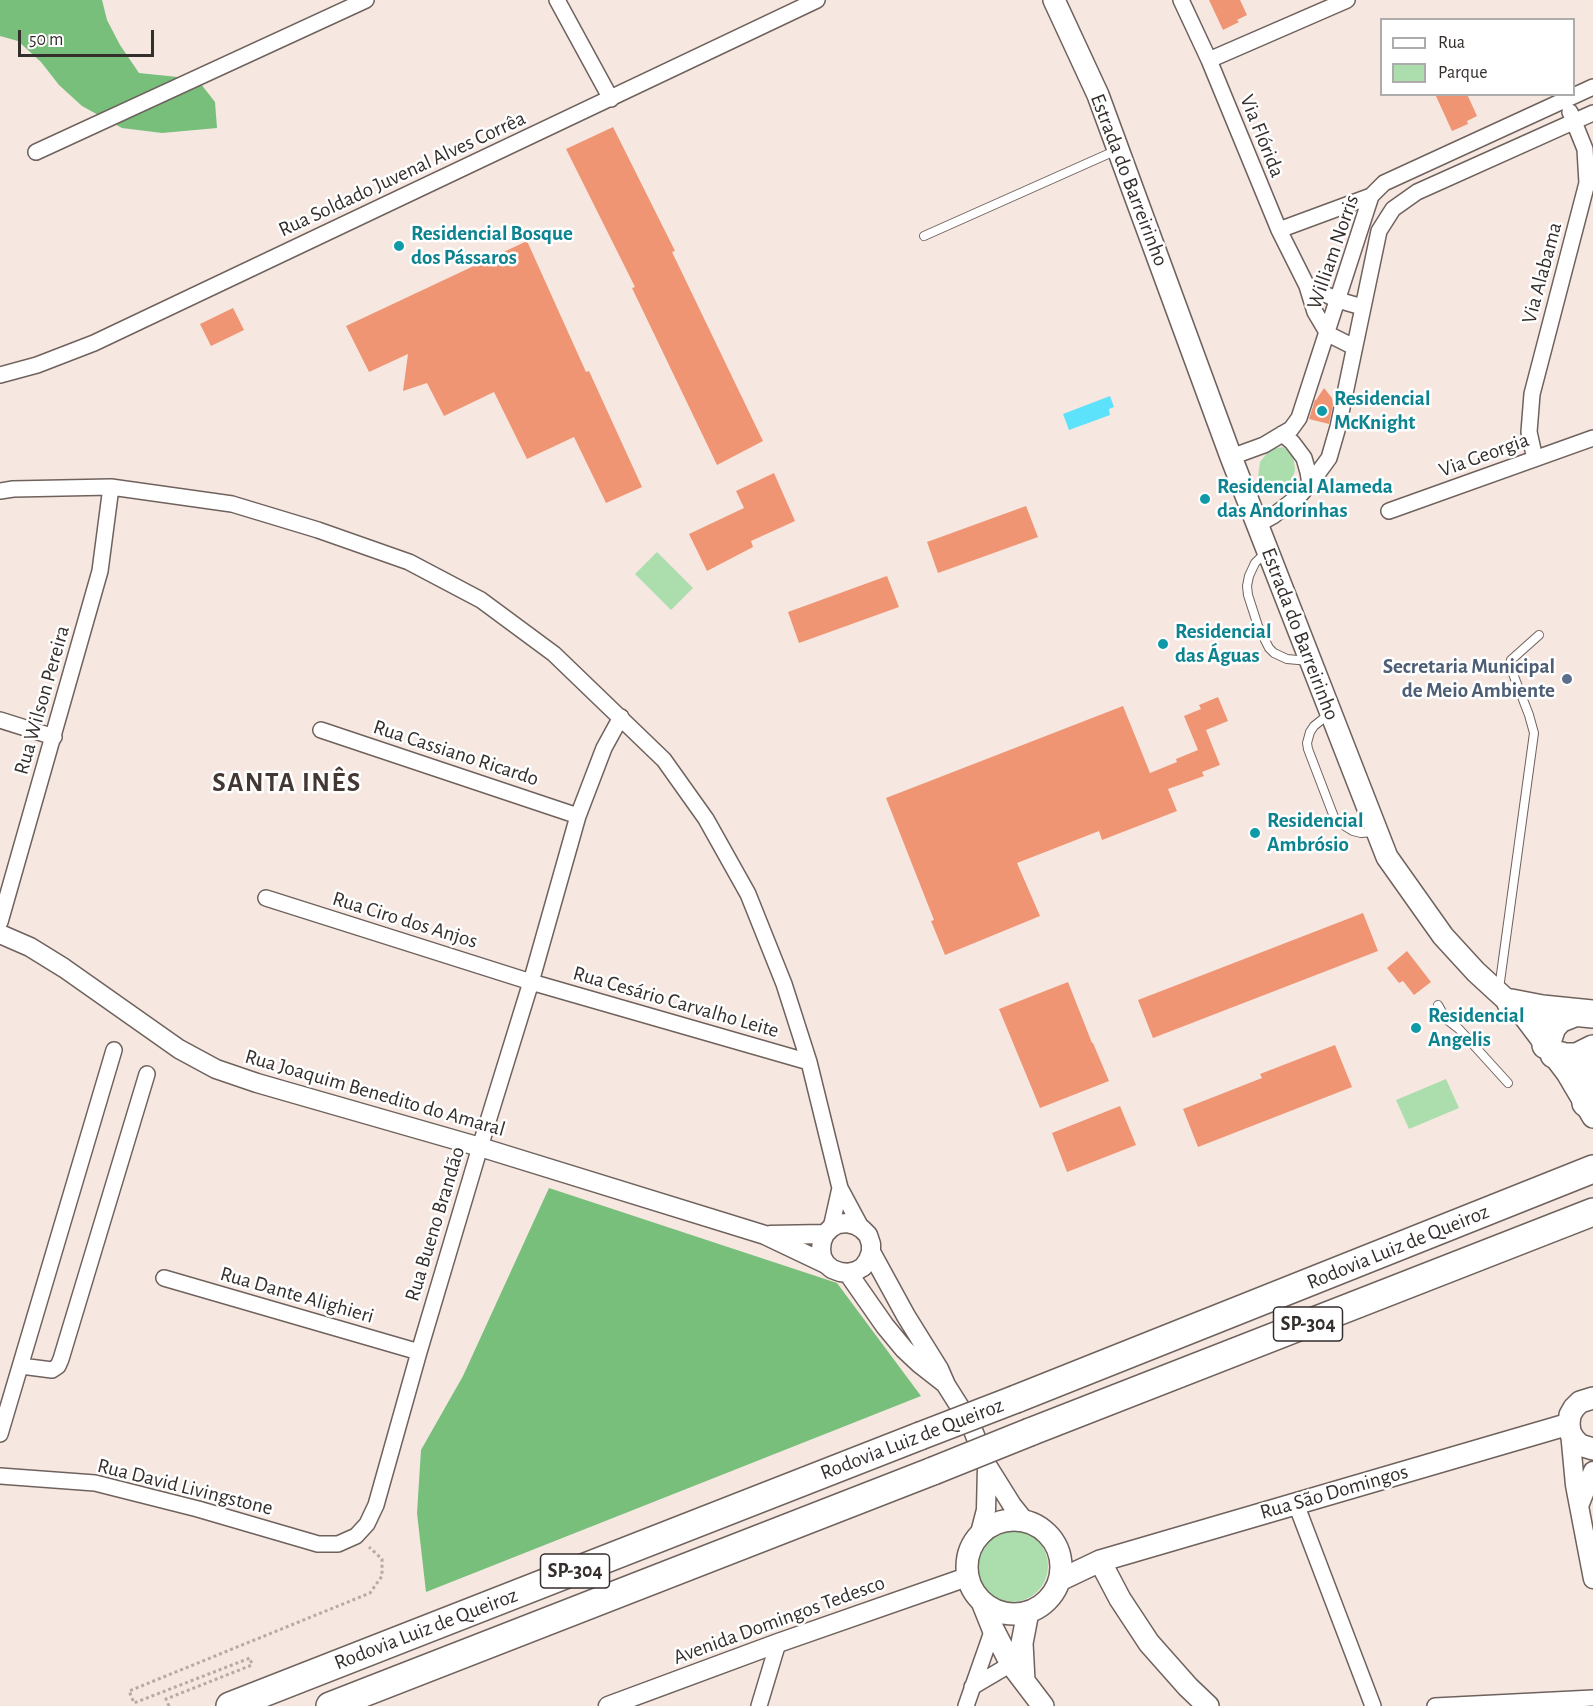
<!DOCTYPE html>
<meta charset="utf-8">
<style>
body{margin:0}
#map{position:relative;width:1593px;height:1706px;overflow:hidden;background:#f6e7e1;font-family:"Alegreya Sans",sans-serif}
canvas{display:block}
.legend{position:absolute;left:1380px;top:18px;width:195px;height:78px;box-sizing:border-box;background:#fff;border:2px solid #aeabab;margin:0;padding:8px 10px;list-style:none;font-size:18px;color:#342e2c}
.legend li{display:flex;align-items:center;gap:12px;height:30px}
.legend b{width:30px;border:2px solid #aeabab}
.scale{position:absolute;left:18px;top:30px;width:136px;height:27px;box-sizing:border-box;border:3px solid #342e2c;border-top:0;padding-left:8px;font-size:18px;line-height:21px;white-space:nowrap;color:#342e2c;-webkit-text-stroke:4px #fff;paint-order:stroke}
</style>
<div id="map">
<canvas width="1593" height="1706"></canvas>
<ul class="legend">
<li><b style="height:8px;background:#fff"></b>Rua</li>
<li><b style="height:16px;background:#acdead"></b>Parque</li>
</ul>
<div class="scale">50 m</div>
</div>
<script>
const c = document.querySelector('canvas').getContext('2d');
c.lineJoin = 'round';
function fill(path, color) { c.fillStyle = color; c.fill(path, 'evenodd'); }
const shape = rows => new Path2D(rows.map(r => 'M' + r).join(''));
function strokePath(path, color, width, dash) { c.strokeStyle = color; c.lineWidth = width; c.lineCap = dash ? 'butt' : 'round'; c.setLineDash(dash || []); c.stroke(path); }
function write(font, color, halo, rows, align = 'center') {
  c.font = font + ' "Alegreya Sans",sans-serif'; c.lineWidth = 5; c.setLineDash([]); c.textBaseline = 'middle'; c.strokeStyle = halo; c.fillStyle = color; for (const [text, x, y, turn = 0] of rows) {
    c.save(); c.translate(x, y); c.rotate((+turn || 0) * Math.PI / 180); c.textAlign = isNaN(turn) ? turn : align; if (halo) c.strokeText(text, 0, 0); c.fillText(text, 0, 0); c.restore();
  }
}
fill(shape([
 [1283,447,1293,455,1295,470,1292,481,1288,489,1279,494,1270,495,1265,490,1258,477,1260,462,1268,452,1276,448],
 [657,552,693,588,671,610,635,574],
 [1446,1079,1459,1108,1409,1129,1396,1100],
 '976 1566a36 36 0 1 1 72 0a36 36 0 1 1-72 0Z'
]), '#acdead');
fill(shape([
 [0,0,102,0,107,20,120,45,139,73,197,79,215,102,217,128,162,133,122,128,82,106,59,85,41,62,18,41,0,36],
 [549,1188,837,1283,921,1396,426,1592,417,1513,421,1450,463,1376]
]), '#77bf7b');
fill(shape([
 [1110,396,1114,407,1109,409,1110,415,1069,430,1063,414]
]), '#5ce2fa');
fill(shape([
 [1209,0,1240,0,1247,15,1237,20,1239,22,1223,30],
 [1435,94,1467,94,1477,116,1467,121,1468,124,1452,131],
 [613,127,675,251,672,252,763,441,717,465,632,288,635,287,566,149],
 [527,241,586,372,589,371,642,487,606,503,574,437,527,459,494,392,444,416,427,383,403,391,408,354,369,372,346,326],
 [233,308,244,330,211,346,200,324],
 [1324,388,1332,398,1333,405,1329,424,1309,419,1315,400,1316,400],
 [774,473,795,521,751,541,753,547,707,571,689,534,744,508,736,491],
 [1026,506,1038,537,938,573,927,542],
 [887,576,899,607,799,643,788,612],
 [1218,697,1228,721,1206,730,1220,765,1202,772,1204,776,1168,789,1177,811,1102,840,1099,831,1017,863,1040,916,945,955,931,921,934,920,886,798,1123,706,1150,773,1177,762,1176,759,1198,750,1184,716,1201,709,1199,705],
 [1363,913,1378,951,1153,1038,1138,1000],
 [1407,951,1431,982,1414,995,1403,981,1399,983,1387,968],
 [1068,982,1092,1043,1093,1043,1109,1081,1040,1108,999,1009],
 [1335,1045,1352,1087,1198,1147,1183,1109,1262,1078,1260,1074],
 [1120,1106,1136,1145,1067,1172,1052,1133]
]), '#f09573');
const service = shape([
 [924,236,1117,150],
 [1266,552,1255,563,1249,576,1247,586,1248,595,1258,626,1269,648,1274,653,1287,659,1309,661],
 [1329,714,1314,726,1310,732,1307,743,1308,749,1334,817,1340,823,1353,831,1361,833,1374,832],
 [1499,989,1534,733,1529,715,1510,666,1511,660,1539,635],
 [1438,1005,1446,1019,1459,1029,1508,1083]
]);
const minor = shape([
 [557,0,611,99],
 [1181,0,1209,60,1279,230,1307,286,1315,312,1328,334,1354,347],
 [1209,60,1347,0],
 [36,152,366,0],
 [1279,230,1371,196],
 [1307,286,1338,300,1362,307],
 [0,375,37,365,94,343,817,0],
 [1282,434,1292,442,1304,458,1308,472,1310,484],
 [1231,457,1264,445,1279,436,1291,429,1299,418,1371,196,1384,183,1593,87],
 [1535,459,1529,432,1532,394,1587,183,1585,149,1570,112],
 [0,491,13,489,111,487,232,504,318,530,409,562,481,600,554,654,664,760,706,819,748,894,784,984,809,1062,840,1188,862,1229],
 [1389,511,1593,438],
 [1257,525,1273,516,1300,495,1310,484,1329,458,1338,427,1379,231,1393,209,1417,192,1593,113],
 [0,720,54,737],
 [321,730,578,816],
 [266,898,531,982,809,1062],
 [0,922,100,571,111,487],
 [831,1228,840,1188],
 [164,1278,419,1352],
 [21,1366,52,1370,58,1366,61,1359,147,1074],
 [0,1434,114,1050],
 [0,1476,95,1483,198,1509,318,1544,338,1544,356,1536,367,1524,376,1505,419,1352,480,1147,531,982,578,816,604,748,621,717],
 [1296,1504,1373,1706],
 [972,1687,1011,1664,1020,1661],
 [759,1706,778,1643],
 [966,1706,993,1629],
 [1435,1706,1593,1698]
]);
const tertiary = shape([
 [0,934,30,947,64,968,179,1049,216,1069,257,1083,480,1147,765,1235,826,1264,832,1269,840,1272,848,1273,856,1271,863,1267,868,1260,871,1252,871,1244,868,1235,862,1229,855,1225,847,1223,838,1224,831,1228,825,1234,822,1241,821,1249,822,1257,826,1264],
 [770,1235,825,1234],
 [871,1252,906,1316,939,1369,946,1385,970,1423,987,1465,1012,1505,1024,1520],
 [848,1273,885,1326,904,1349,920,1364,943,1382],
 [1570,1432,1575,1485,1593,1579],
 [1579,1506,1593,1471],
 [980,1533,986,1510,987,1467],
 [608,1706,778,1643,967,1577]
]);
const secondary = shape([
 [1054,0,1098,95,1231,457,1387,857,1443,936,1476,972,1524,1016,1567,1073,1593,1117],
 [1593,1398,1580,1402,1574,1408,1570,1415,1569,1424,1570,1432,1574,1439,1580,1445,1593,1449],
 '967 1567a47 47 0 1 1 94 0a47 47 0 1 1-94 0Z',
 [1100,1561,1120,1599,1149,1643,1188,1687,1208,1706],
 [1060,1580,1100,1561,1569,1424],
 [983,1604,993,1629,1011,1664,1043,1706],
 [1024,1681,1022,1643,1028,1612]
]);
const motorway = shape([
 [1511,1003,1542,1009,1593,1014],
 [1546,1045,1552,1027,1559,1019,1574,1013],
 [1554,1054,1565,1057,1577,1057,1593,1049],
 [1586,1103,1586,1076,1593,1058],
 [1016,1399,1593,1169],
 [1030,1432,1593,1212],
 [230,1706,920,1436],
 [330,1706,933,1471]
]);
strokePath(service, '#6f625d', 10);
strokePath(minor, '#6f625d', 18);
strokePath(tertiary, '#6f625d', 21);
strokePath(secondary, '#6f625d', 24);
strokePath(motorway, '#6f625d', 30);
strokePath(shape([
 [169,1706,166,1699,252,1665,250,1658,134,1703,129,1691,370,1593,382,1576,382,1559,369,1547]
]), '#b6aaa5', 3, [3, 3]);
strokePath(service, '#fff', 8);
strokePath(minor, '#fff', 15);
strokePath(tertiary, '#fff', 18);
strokePath(secondary, '#fff', 21);
strokePath(motorway, '#fff', 27);
const motorwayBridge = shape([
 [920,1436,1016,1399],
 [933,1471,1030,1432]
]);
strokePath(motorwayBridge, '#6f625d', 30, []);
strokePath(motorwayBridge, '#fff', 27);
for (const [x, y, r, color] of [
 [399,246,6,"#0f9aa8"],
 [1322,411,6,"#0f9aa8"],
 [1205,499,6,"#0f9aa8"],
 [1163,644,6,"#0f9aa8"],
 [1567,679,6,"#5c6f8a"],
 [1255,833,6,"#0f9aa8"],
 [1416,1028,6,"#0f9aa8"]
]) { const dot = new Path2D(); dot.arc(x, y, r, 0, 2 * Math.PI); c.fillStyle = color; c.fill(dot); strokePath(dot, '#fff', 2); }
for (const [x, y, w] of [
 [1308,1324,69],
 [575,1571,69]
]) { const box = new Path2D(); box.roundRect(x - w / 2, y - 17, w, 34, 4.5); c.fillStyle = '#fff'; c.fill(box); strokePath(box, '#342e2c', 1.5); }
write('bold 20px', '#342e2c', null, [
 ["SP-304",1308,1324],
 ["SP-304",575,1571]
]);
write('21px', '#342e2c', '#fff', [
 ["Via Flórida",1262,136,68],
 ["Rua Soldado Juvenal Alves Corrêa",402,174,-25],
 ["Estrada do Barreirinho",1129,180,69],
 ["William Norris",1333,252,-71],
 ["Via Alabama",1542,273,-75],
 ["Via Georgia",1484,455,-20],
 ["Estrada do Barreirinho",1300,634,69],
 ["Rua Wilson Pereira",42,700,-74],
 ["Rua Cassiano Ricardo",456,753,18],
 ["Rua Ciro dos Anjos",405,920,17],
 ["Rua Cesário Carvalho Leite",676,1002,16],
 ["Rua Joaquim Benedito do Amaral",375,1093,16],
 ["Rua Bueno Brandão",435,1224,-73],
 ["Rodovia Luiz de Queiroz",1398,1247,-22],
 ["Rua Dante Alighieri",297,1295,16],
 ["Rodovia Luiz de Queiroz",912,1439,-21],
 ["Rua David Livingstone",185,1487,14],
 ["Rua São Domingos",1334,1492,-16],
 ["Avenida Domingos Tedesco",779,1620,-20],
 ["Rodovia Luiz de Queiroz",426,1629,-21]
]);
write('bold 21px', '#0d838f', '#fff', [
 ["Residencial Bosque",411,234],
 ["dos Pássaros",411,258],
 ["Residencial",1334,399],
 ["McKnight",1334,423],
 ["Residencial Alameda",1217,487],
 ["das Andorinhas",1217,511],
 ["Residencial",1175,632],
 ["das Águas",1175,656],
 ["Residencial",1267,821],
 ["Ambrósio",1267,845],
 ["Residencial",1428,1016],
 ["Angelis",1428,1040]
], 'left');
write('bold 21px', '#4e5e75', '#fff', [
 ["Secretaria Municipal",1555,667],
 ["de Meio Ambiente",1555,691]
], 'right');
c.letterSpacing = '1.5px';
write('bold 27px', '#433733', '#fff', [
 ["SANTA INÊS",287,783]
]);
c.letterSpacing = '0px';
</script>
